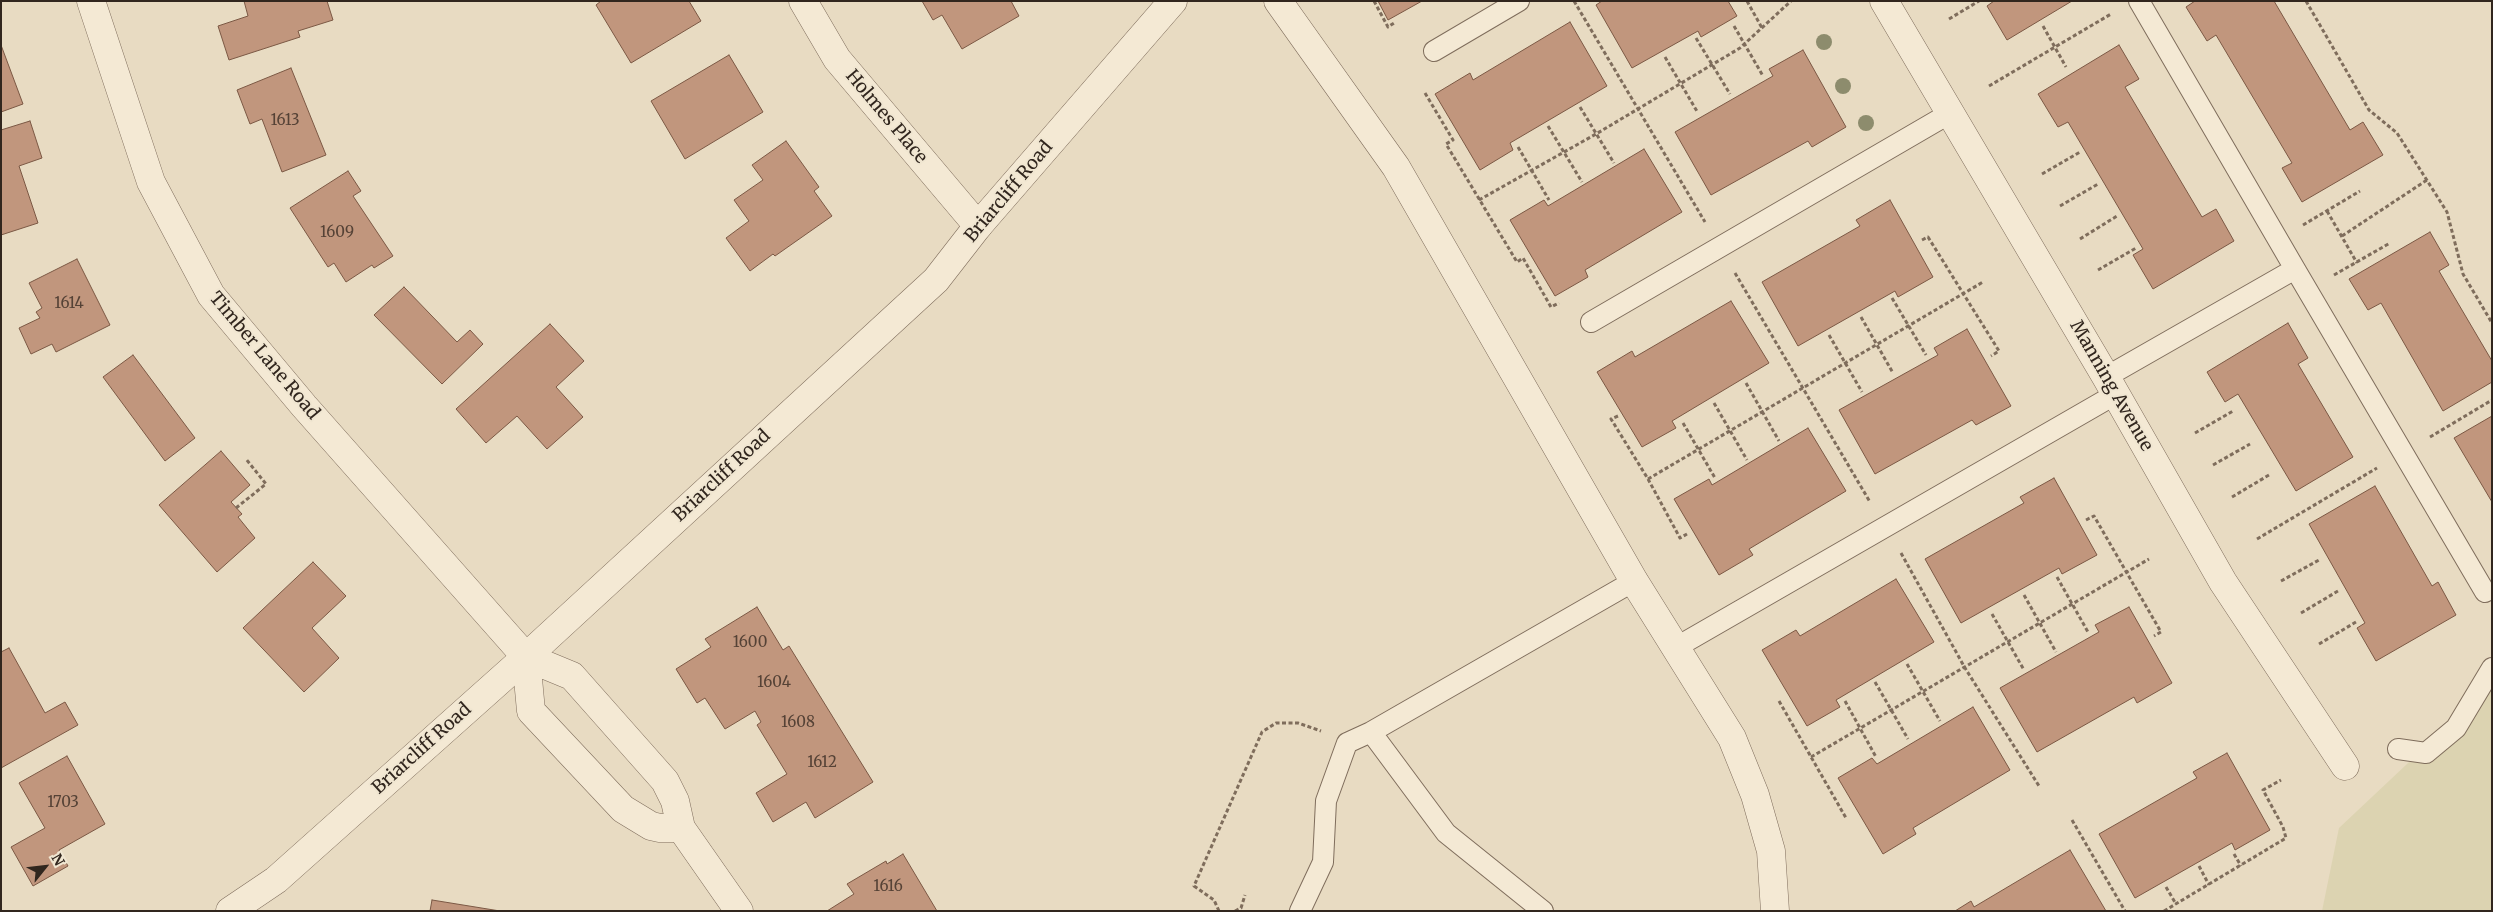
<!DOCTYPE html>
<style>
body{margin:0}
#map{position:relative;width:2493px;height:912px;overflow:hidden;background:#e8dbc2;font-family:Merriweather,serif}
canvas{display:block}
.frame{position:absolute;inset:0;border:2px solid #31261e;pointer-events:none}
.north{position:absolute;left:20px;top:842px;width:50px;height:50px;-webkit-text-stroke:4px #f0e6d1;paint-order:stroke;rotate:61deg;font-size:14px;font-weight:700;line-height:20px;text-align:center;color:#31261e}
.north::after{content:'';display:block;margin:auto;width:18px;height:22px;background:#31261e;clip-path:polygon(50% 0,100% 100%,50% 72%,0 100%)}
</style>
<div id="map">
<canvas width="2493" height="912"></canvas>
<div class="frame"></div>
<div class="north">N</div>
</div>
<script>
const c = document.querySelector('canvas').getContext('2d');
c.lineJoin = 'round';
function fill(path, color) { c.fillStyle = color; c.fill(path, 'evenodd'); }
const shape = rows => new Path2D(rows.map(r => 'M' + r).join(''));
function strokePath(path, color, width, dash) { c.strokeStyle = color; c.lineWidth = width; c.lineCap = dash ? 'butt' : 'round'; c.setLineDash(dash || []); c.stroke(path); }
function write(font, color, halo, rows, align = 'center') {
  c.font = font + ' Merriweather,serif'; c.lineWidth = 4; c.setLineDash([]); c.textBaseline = 'middle'; c.strokeStyle = halo; c.fillStyle = color; for (const [text, x, y, turn = 0] of rows) {
    c.save(); c.translate(x, y); c.rotate((+turn || 0) * Math.PI / 180); c.textAlign = isNaN(turn) ? turn : align; if (halo) c.strokeText(text, 0, 0); c.fillText(text, 0, 0); c.restore();
  }
}
fill(shape([
 [2492,684,2492,911,2322,911,2339,828]
]), '#dcd3b1');
const building = shape([
 [244,1,327,1,333,20,298,31,300,37,229,60,218,26,248,16,244,1],
 [601,1,689,1,701,21,631,63,596,5,601,1],
 [922,1,1011,1,1019,16,962,49,942,15,933,20,922,1],
 [1378,1,1422,1,1388,20,1378,1],
 [1602,1,1728,1,1737,16,1701,37,1698,31,1632,68,1596,5,1602,1],
 [1994,1,2072,1,2007,40,1987,6,1994,1],
 [2195,1,2274,1,2350,130,2363,122,2383,155,2302,202,2282,168,2292,163,2216,35,2207,41,2186,7,2195,1],
 [1570,22,1607,86,1510,143,1513,150,1480,170,1435,94,1470,73,1473,80,1570,22],
 [1,45,23,104,1,112,1,45],
 [2119,45,2139,79,2125,87,2202,217,2216,209,2234,241,2153,289,2133,255,2143,249,2068,122,2058,127,2038,94,2119,45],
 [1803,50,1846,127,1812,147,1808,141,1711,195,1675,132,1773,76,1769,69,1803,50],
 [729,55,763,112,685,159,651,101,729,55],
 [291,68,326,155,282,172,262,119,250,124,237,90,291,68],
 [30,121,42,158,19,166,38,223,1,235,1,130,30,121],
 [786,141,819,187,814,191,832,216,775,256,773,254,750,271,726,238,749,221,734,200,763,180,752,165,786,141],
 [1644,149,1682,212,1585,270,1588,277,1555,296,1510,220,1544,200,1548,206,1644,149],
 [348,171,361,191,353,196,393,256,374,268,372,265,346,282,334,263,328,267,290,208,348,171],
 [1890,200,1933,277,1898,297,1895,291,1798,346,1762,282,1860,226,1856,220,1890,200],
 [2430,232,2449,265,2439,271,2492,361,2492,382,2443,411,2381,303,2368,310,2349,279,2430,232],
 [77,259,110,325,56,352,52,344,31,354,19,328,40,318,36,312,42,308,29,283,77,259],
 [404,287,457,342,470,330,483,344,442,384,374,315,404,287],
 [1731,301,1769,363,1672,421,1676,428,1642,447,1597,372,1632,351,1635,357,1731,301],
 [2288,323,2308,358,2298,364,2353,457,2296,491,2238,394,2225,402,2207,372,2288,323],
 [550,324,584,361,556,387,583,417,547,449,517,416,486,443,456,409,550,324],
 [1967,329,2011,406,1976,425,1972,420,1875,474,1839,410,1938,355,1934,348,1967,329],
 [133,355,195,438,165,461,103,377,133,355],
 [2492,416,2492,502,2454,438,2492,416],
 [1808,428,1846,491,1749,549,1753,555,1719,575,1674,499,1709,479,1712,485,1808,428],
 [221,451,250,485,231,502,242,514,238,517,255,538,217,572,159,505,221,451],
 [2054,478,2097,555,2062,574,2059,568,1961,623,1925,559,2024,503,2020,497,2054,478],
 [2375,486,2432,586,2438,582,2456,615,2376,661,2357,628,2365,623,2309,524,2375,486],
 [313,562,346,596,312,628,339,658,304,692,243,628,313,562],
 [1896,579,1934,642,1836,700,1840,707,1807,726,1762,650,1796,630,1800,636,1896,579],
 [757,607,783,650,789,646,873,782,815,818,806,802,773,822,756,793,787,774,757,725,761,722,755,711,725,729,705,698,697,703,676,669,711,647,705,639,757,607],
 [2129,607,2172,683,2137,703,2134,697,2037,752,2000,688,2099,632,2095,625,2129,607],
 [9,648,45,713,65,702,78,725,1,768,1,652,9,648],
 [1973,707,2010,770,1913,828,1916,834,1883,854,1838,778,1872,758,1877,764,1973,707],
 [2227,753,2270,830,2235,850,2232,843,2135,898,2099,834,2197,778,2193,772,2227,753],
 [67,756,105,824,59,850,68,866,33,886,11,847,45,828,19,783,67,756],
 [2070,850,2106,911,1955,911,1971,901,1974,907,2070,850],
 [903,854,937,911,827,911,854,894,847,884,886,861,887,864,903,854],
 [432,900,500,911,430,911,432,900]
]);
fill(building, '#c1967d');
strokePath(building, '#7b5844', 1);
const service = shape([
 [1434,51,1519,1],
 [2295,269,2485,592],
 [1591,322,1952,112],
 [2106,377,2295,269,2139,1],
 [1675,648,2116,394],
 [1371,732,1446,833,1543,911],
 [2398,749,2426,753,2456,728,2492,668],
 [1300,911,1323,862,1326,801,1347,743,1371,732,1634,581]
]);
const minor = shape([
 [91,1,151,182,211,295,304,406,526,657,572,676,665,781,675,801,681,828,739,911],
 [803,1,837,59,978,226],
 [1278,1,1396,167,1634,581,1732,738,1755,795,1771,851,1775,911],
 [1884,1,2106,377,2223,582,2345,766],
 [526,657,531,711,623,809,651,826,660,828,681,828]
]);
const tertiary = shape([
 [230,911,276,880,526,657,936,280,978,226,1173,1]
]);
strokePath(service, '#7f6d5c', 22);
strokePath(minor, '#7f6d5c', 29);
strokePath(tertiary, '#7f6d5c', 29);
strokePath(shape([
 [1374,1,1388,27,1394,23],
 [1574,1,1705,222],
 [1747,1,1762,28],
 [2306,1,2369,110,2397,133,2447,212,2463,274,2492,323],
 [1949,19,1979,1],
 [1734,26,1763,76],
 [2043,26,2066,67],
 [1696,38,1730,94],
 [1665,57,1698,113],
 [1989,86,2111,14],
 [1425,93,1453,140,1446,144,1517,262,1523,258,1551,307,1559,303],
 [1580,107,1614,163],
 [1548,126,1582,182],
 [1518,147,1549,200],
 [2042,174,2080,152],
 [1479,200,1596,134,1740,48,1791,1],
 [2060,206,2098,184],
 [2327,211,2357,263],
 [2303,225,2360,191],
 [2342,236,2427,180],
 [2080,239,2117,216],
 [1922,240,1928,237,1999,351,1991,356],
 [2098,270,2136,248],
 [1735,273,1870,502],
 [2334,275,2390,243],
 [1892,298,1926,355],
 [1861,317,1893,373],
 [1829,335,1862,392],
 [1746,383,1779,441],
 [1714,403,1747,460],
 [1618,416,1611,419,1648,479,1680,538,1687,534],
 [1683,423,1715,478],
 [2195,433,2233,411],
 [2430,437,2492,400],
 [2213,465,2250,444],
 [1648,479,1983,282],
 [2232,497,2269,475],
 [236,508,266,484,246,459],
 [2086,520,2094,516,2161,632,2154,636],
 [2257,539,2377,468],
 [1901,553,1965,668,2039,786],
 [2057,577,2088,632],
 [2281,581,2319,560],
 [2024,595,2056,652],
 [2301,613,2338,591],
 [1992,614,2024,670],
 [2319,644,2356,622],
 [1907,664,1940,721],
 [1875,682,1908,739],
 [1779,701,1846,818],
 [1845,701,1876,757],
 [1811,757,2149,559],
 [2072,820,2125,911],
 [2234,854,2241,866],
 [2199,866,2209,885],
 [2166,887,2176,904],
 [1219,911,1214,900,1194,886,1262,732,1276,723,1298,723,1321,731],
 [1235,911,1241,908,1245,895],
 [2164,911,2286,838,2283,827,2263,790,2281,780]
]), '#7f6d5c', 3, [4, 2.5]);
strokePath(service, '#f4e9d4', 20);
strokePath(minor, '#f4e9d4', 28);
strokePath(tertiary, '#f4e9d4', 28);
c.fillStyle = '#8d8c6d';
for (const [x, y] of [
 [1824,42],
 [1843,86],
 [1866,123]
]) { c.beginPath(); c.arc(x, y, 8, 0, 2 * Math.PI); c.fill(); }
write('15px', '#554236', null, [
 ["1613",285,121],
 ["1609",337,233],
 ["1614",69,304],
 ["1600",750,643],
 ["1604",774,683],
 ["1608",798,723],
 ["1612",822,763],
 ["1703",63,803],
 ["1616",888,887]
]);
write('18px', '#31261e', '#f0e6d1', [
 ["Holmes Place",886,117,50],
 ["Briarcliff Road",1009,192,-50],
 ["Timber Lane Road",264,356,50],
 ["Manning Avenue",2111,386,60],
 ["Briarcliff Road",722,476,-43],
 ["Briarcliff Road",422,749,-42]
]);
</script>
